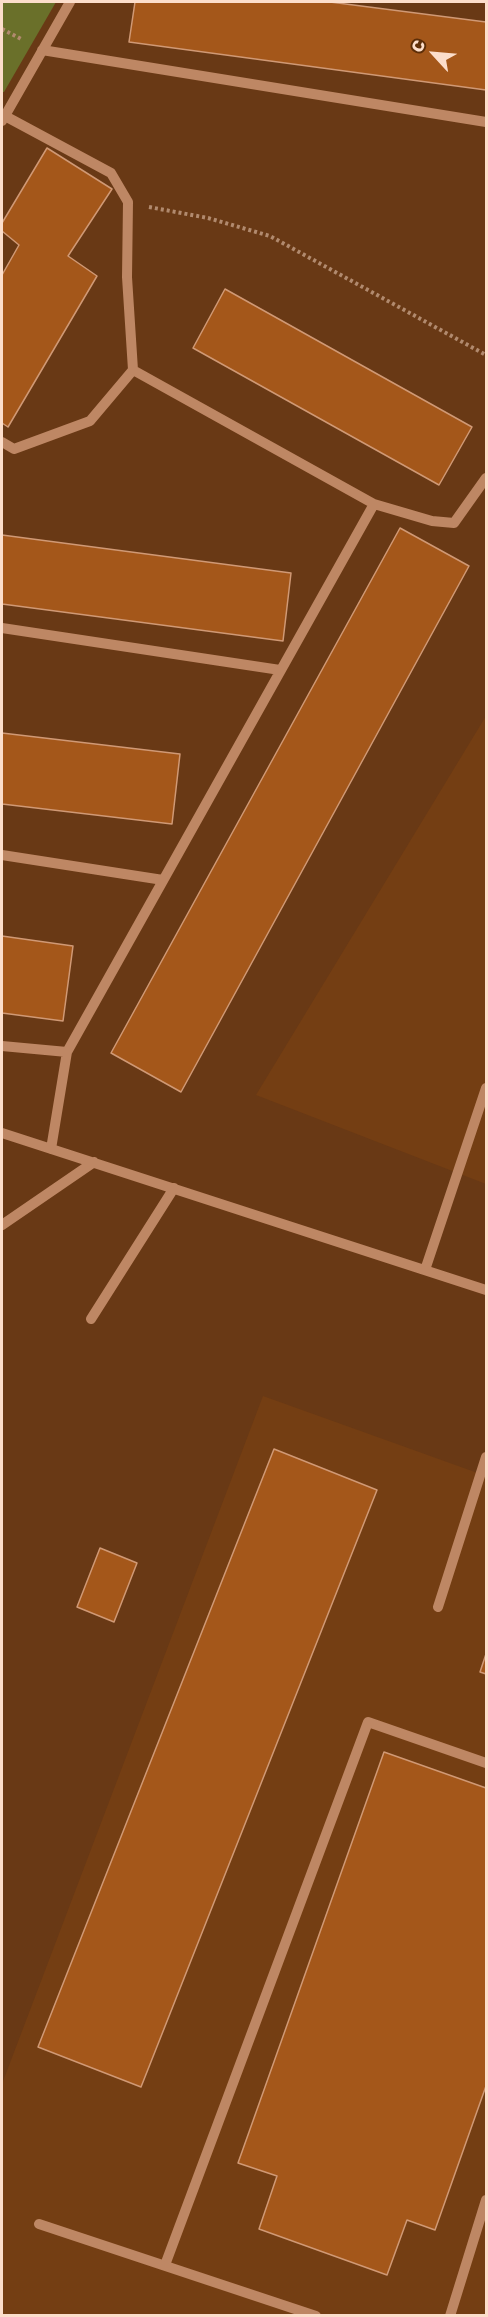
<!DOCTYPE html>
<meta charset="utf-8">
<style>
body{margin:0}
#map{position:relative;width:488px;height:2317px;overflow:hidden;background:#693915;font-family:"Golos Text",sans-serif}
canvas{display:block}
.frame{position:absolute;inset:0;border:3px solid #fcdecb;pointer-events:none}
.north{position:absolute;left:404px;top:24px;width:60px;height:60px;-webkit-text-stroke:4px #5d2e08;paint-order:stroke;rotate:296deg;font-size:16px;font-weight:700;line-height:24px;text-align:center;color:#fcdecb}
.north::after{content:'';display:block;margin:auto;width:21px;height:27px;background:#fcdecb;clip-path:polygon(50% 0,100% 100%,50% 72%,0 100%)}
</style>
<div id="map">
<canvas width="488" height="2317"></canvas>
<div class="frame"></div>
<div class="north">С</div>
</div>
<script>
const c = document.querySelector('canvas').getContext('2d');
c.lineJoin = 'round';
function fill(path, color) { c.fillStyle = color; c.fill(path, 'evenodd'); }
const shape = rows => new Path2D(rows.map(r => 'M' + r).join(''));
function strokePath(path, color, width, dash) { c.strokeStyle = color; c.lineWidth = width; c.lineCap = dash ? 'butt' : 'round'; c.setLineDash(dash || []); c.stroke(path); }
fill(shape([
 [486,716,486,1184,256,1095],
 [263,1396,486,1476,486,2315,2,2315,2,2084]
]), '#743e13');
fill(shape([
 [2,2,56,2,4,92,2,92]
]), '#6a702a');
const building = shape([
 [135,2,330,2,486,22,486,90,129,42,135,2],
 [47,148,112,189,68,256,97,276,8,427,2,423,2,275,19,245,2,231,2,223,47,148],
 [225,289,472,427,439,485,193,348,225,289],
 [400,528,469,566,181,1092,111,1053,400,528],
 [2,535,291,573,283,641,2,604,2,535],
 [2,733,180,754,172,824,2,804,2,733],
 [2,936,73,946,63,1021,2,1013,2,936],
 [274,1449,377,1490,141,2087,38,2047,274,1449],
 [100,1548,137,1563,114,1622,77,1607,100,1548],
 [486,1654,486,1674,480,1672,486,1654],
 [384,1752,486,1788,486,2086,435,2230,407,2220,387,2275,259,2229,277,2176,238,2163,384,1752]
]);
fill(building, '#a4571a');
strokePath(building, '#d09975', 1.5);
strokePath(shape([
 [2,29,23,40],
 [149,207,208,218,270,236,486,355]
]), '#b18a6e', 4, [3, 3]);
strokePath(shape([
 [42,50,486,122],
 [5,116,111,173,128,202,127,277,133,370],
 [2,121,70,2],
 [2,442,14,449,90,421,133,370,374,504,67,1052],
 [374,504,432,521,454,523,486,478],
 [2,628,280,670],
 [2,855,163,880],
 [2,1046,67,1052,51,1149],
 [2,1133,486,1290],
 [2,1225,94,1162],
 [425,1270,486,1088],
 [91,1319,174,1188],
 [438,1607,486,1457],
 [39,2224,316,2316],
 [165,2265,368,1722,486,1763],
 [450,2316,486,2200]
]), '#be8764', 10);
</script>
